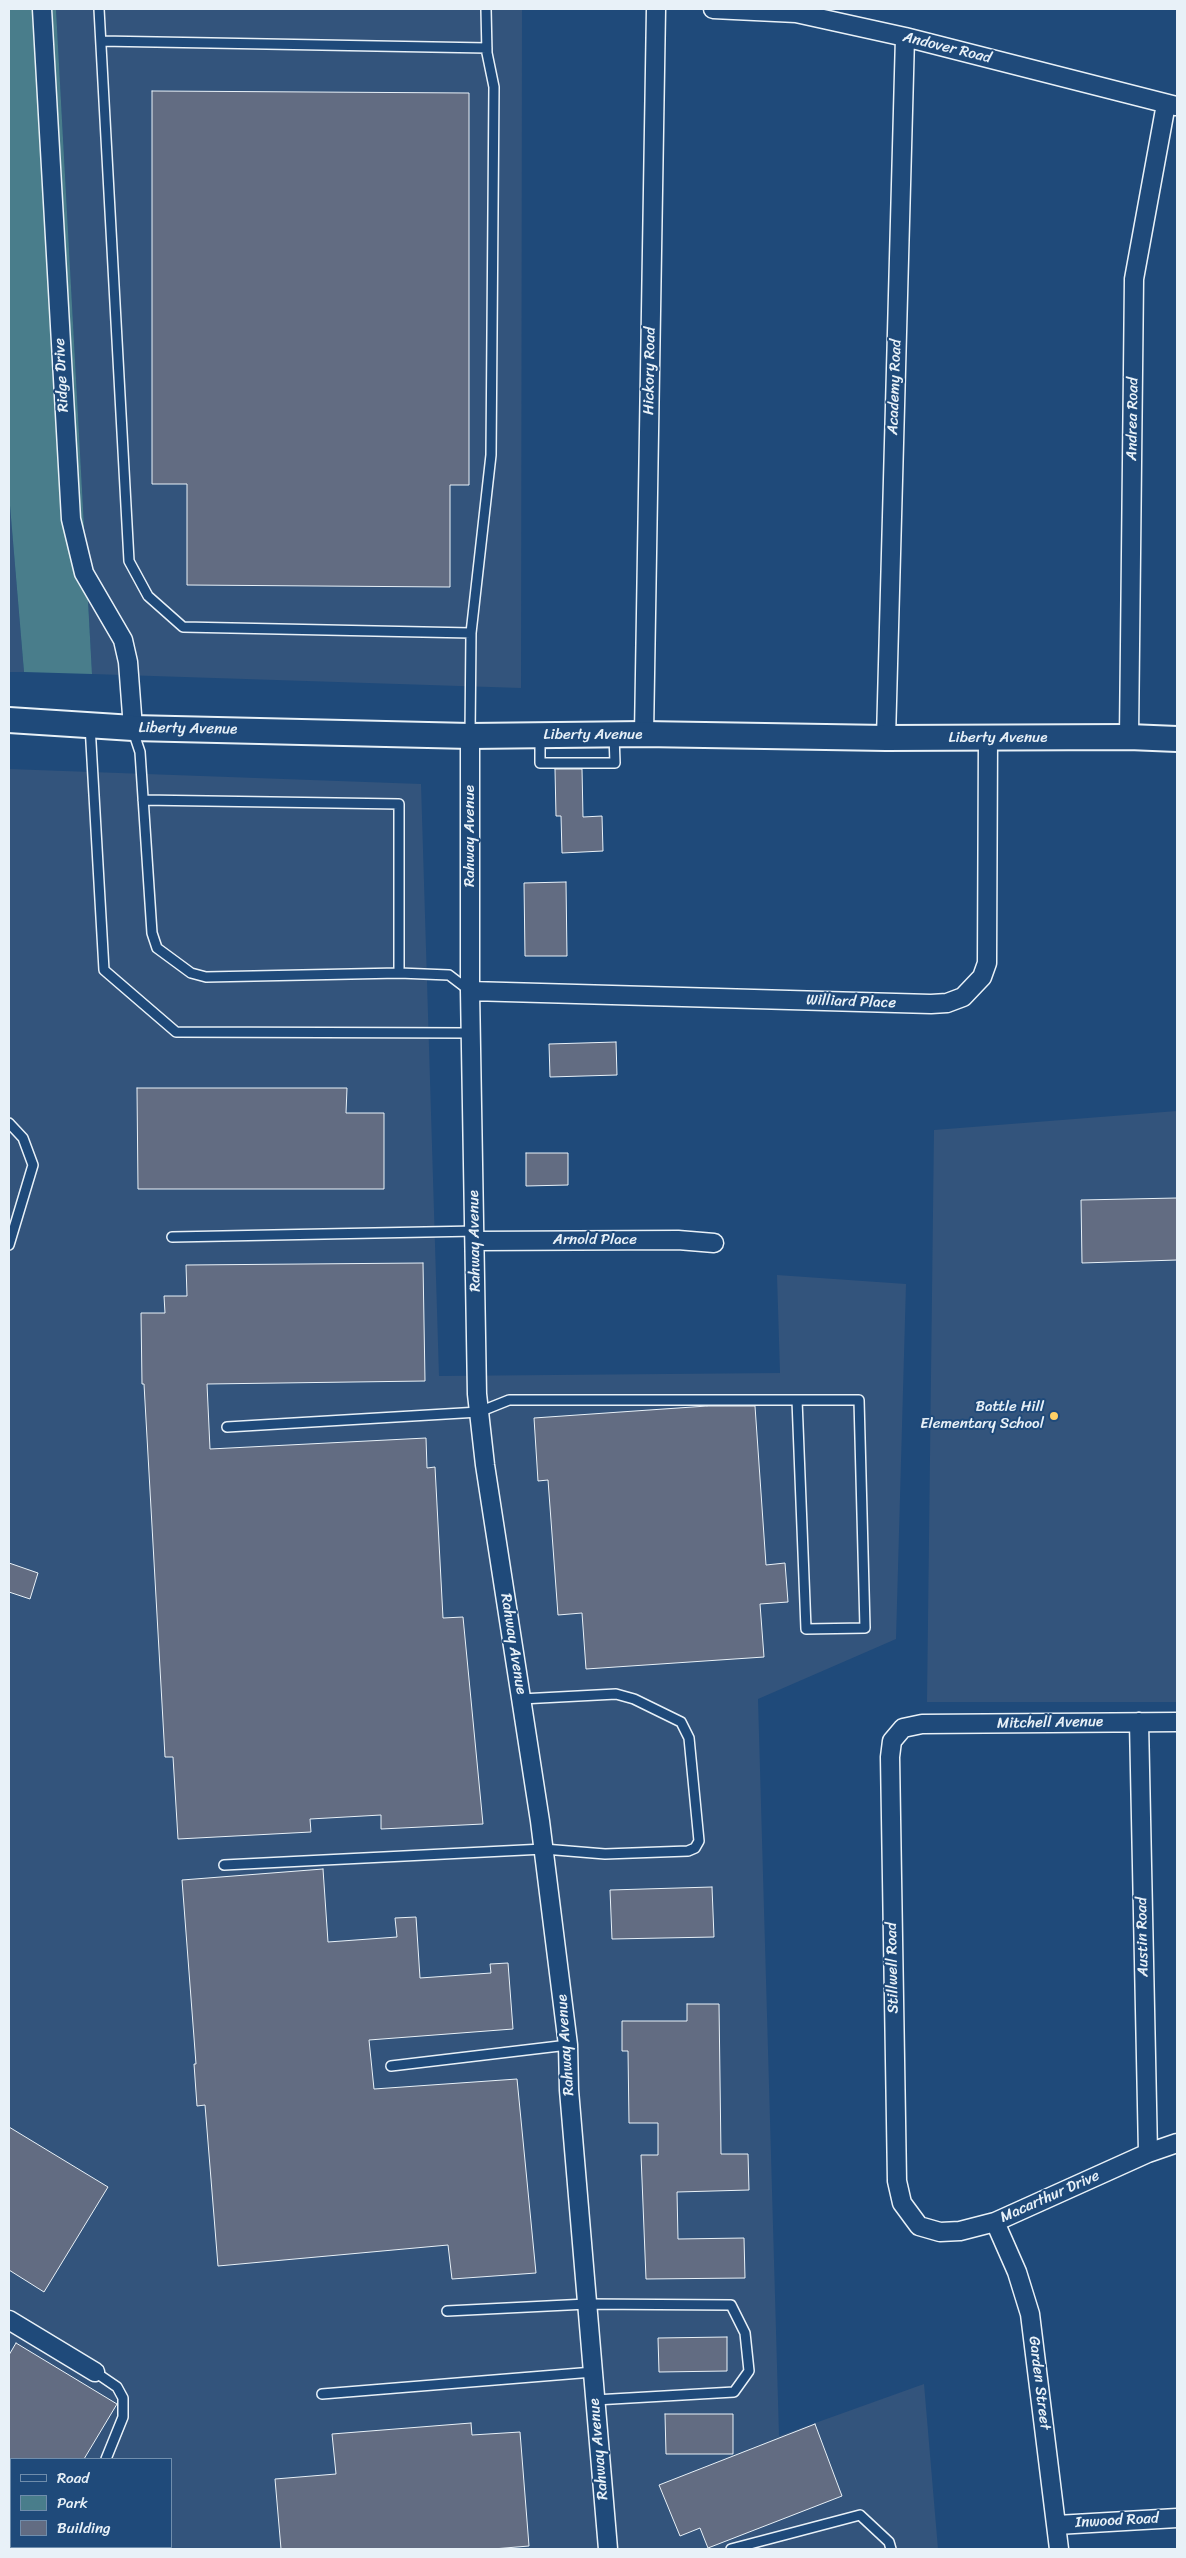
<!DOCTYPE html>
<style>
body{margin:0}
#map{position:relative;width:1186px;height:2558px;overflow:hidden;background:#1f4a7a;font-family:Sriracha,sans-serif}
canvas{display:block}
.frame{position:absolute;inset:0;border:10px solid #e8f1f8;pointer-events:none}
.legend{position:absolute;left:10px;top:2458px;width:162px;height:90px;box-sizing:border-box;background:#1f4a7a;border:1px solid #6f8dac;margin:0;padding:6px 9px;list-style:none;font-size:15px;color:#e8f1f8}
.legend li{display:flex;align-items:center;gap:10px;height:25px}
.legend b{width:25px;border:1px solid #6f8dac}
</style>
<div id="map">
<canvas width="1186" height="2558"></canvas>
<div class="frame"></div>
<ul class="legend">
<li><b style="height:6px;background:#1f4a7a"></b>Road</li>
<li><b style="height:14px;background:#497d8b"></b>Park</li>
<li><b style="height:14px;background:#626c82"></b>Building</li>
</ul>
</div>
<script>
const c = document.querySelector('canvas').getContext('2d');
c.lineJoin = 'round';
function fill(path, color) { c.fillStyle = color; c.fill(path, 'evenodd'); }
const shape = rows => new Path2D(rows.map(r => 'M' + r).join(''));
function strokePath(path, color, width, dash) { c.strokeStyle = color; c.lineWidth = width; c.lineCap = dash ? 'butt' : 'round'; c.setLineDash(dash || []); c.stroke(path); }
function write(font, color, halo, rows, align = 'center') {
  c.font = font + ' Sriracha,sans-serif'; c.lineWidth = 4; c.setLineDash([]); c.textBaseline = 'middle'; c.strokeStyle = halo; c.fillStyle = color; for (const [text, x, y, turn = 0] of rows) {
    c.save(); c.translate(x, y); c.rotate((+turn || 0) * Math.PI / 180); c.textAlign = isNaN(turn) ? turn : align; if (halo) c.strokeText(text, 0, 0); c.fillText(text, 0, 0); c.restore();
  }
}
fill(shape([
 [56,9,522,9,521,688,92,674],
 [9,494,24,672,9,672],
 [9,769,421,784,439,1376,780,1373,777,1275,906,1284,896,1639,758,1699,779,2436,924,2384,938,2549,9,2549],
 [11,2459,171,2459,171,2547,11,2547],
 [1177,1111,1177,1702,927,1702,934,1130]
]), '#33547c');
fill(shape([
 [9,9,56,9,92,674,24,672,9,494]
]), '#497d8b');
const building = shape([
 [152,91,469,93,469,485,450,485,450,587,187,585,187,484,152,484,152,91],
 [555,769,582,769,583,817,602,816,603,851,562,853,561,816,556,816,555,769],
 [566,882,567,956,525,956,524,883,566,882],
 [616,1042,617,1075,550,1077,549,1044,616,1042],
 [137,1088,347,1088,346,1113,384,1113,384,1189,138,1189,137,1088],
 [526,1153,568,1153,568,1185,526,1186,526,1153],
 [1177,1198,1177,1260,1082,1263,1081,1200,1177,1198],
 [423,1263,425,1381,207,1384,210,1449,426,1438,427,1468,435,1467,443,1618,463,1617,483,1824,381,1829,381,1815,310,1819,311,1832,178,1839,173,1757,165,1757,144,1384,142,1384,141,1313,165,1313,164,1296,187,1296,186,1265,423,1263],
 [707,1406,755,1406,766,1565,785,1563,788,1602,760,1604,764,1657,586,1669,582,1613,558,1615,548,1480,538,1481,534,1418,707,1406],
 [9,1563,38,1573,30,1599,9,1592,9,1563],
 [323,1869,328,1942,397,1937,395,1918,416,1917,420,1978,491,1973,490,1964,508,1963,513,2029,369,2040,374,2089,517,2079,536,2273,452,2279,448,2245,218,2266,205,2105,197,2106,194,2064,196,2064,182,1880,323,1869],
 [712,1887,714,1937,612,1939,610,1890,712,1887],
 [687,2004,719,2004,721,2154,748,2154,749,2190,677,2192,678,2239,744,2238,745,2278,646,2279,641,2155,658,2155,658,2123,629,2123,628,2051,622,2051,622,2021,687,2021,687,2004],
 [9,2127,108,2187,44,2292,9,2270,9,2127],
 [727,2337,727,2371,659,2372,658,2338,727,2337],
 [16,2343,117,2404,84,2459,9,2459,9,2355,16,2343],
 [665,2414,733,2414,733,2454,666,2454,665,2414],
 [471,2423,472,2435,520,2432,529,2546,493,2549,281,2549,275,2479,336,2474,332,2434,471,2423],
 [815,2424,842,2496,708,2548,700,2528,680,2536,659,2485,815,2424]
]);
fill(building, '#626c82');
strokePath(building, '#e8f1f8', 1);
const lane = shape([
 [99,9,129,561,148,596,183,627,471,633],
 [101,41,487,48],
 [90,725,104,970,176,1032,471,1033],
 [133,731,140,752,152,933,157,948,191,973,206,977,399,973,449,975,470,991],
 [470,735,471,633,491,455,494,87,487,53,486,9],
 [540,735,540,763,615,763,614,735],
 [143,800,399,804,399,973],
 [9,1123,23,1138,33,1165,9,1245],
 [172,1237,476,1231],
 [227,1427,479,1412,509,1400,859,1400,865,1628,806,1629,797,1400],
 [224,1865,544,1849,605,1854,688,1851,695,1848,699,1841,689,1738,681,1722,634,1699,616,1694,521,1699],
 [391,2066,568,2045],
 [447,2311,587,2304,731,2305,745,2333,749,2371,734,2392,595,2400],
 [95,2372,117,2387,123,2398,123,2417,106,2459],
 [322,2394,593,2372],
 [731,2549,860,2515,889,2542,891,2549]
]);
const street = shape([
 [42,9,71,519,84,573,123,640,128,662,133,728],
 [713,9,796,13,905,37,1176,106],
 [644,734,656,9],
 [470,736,470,991,477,1394,485,1465,540,1821,568,2045,569,2090,608,2549],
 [1129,737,1134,279,1166,104],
 [886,738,905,37],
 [470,991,931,1004,947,1003,963,997,982,977,987,963,988,738],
 [476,1241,678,1240,714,1243],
 [1139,1722,1148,2153],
 [1177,1722,922,1724,903,1728,892,1741,890,1757,897,2181,902,2203,919,2226,940,2232,960,2231,995,2222,1148,2153,1177,2143],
 [995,2222,1017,2272,1030,2314,1059,2549],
 [9,2320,95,2372],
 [1057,2525,1177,2518]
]);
const secondary = shape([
 [9,720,133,728,470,736,644,734,886,738,1129,737,1177,739]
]);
strokePath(lane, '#e8f1f8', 12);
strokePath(street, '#e8f1f8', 21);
strokePath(secondary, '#e8f1f8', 28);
strokePath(lane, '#1f4a7a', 9);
strokePath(street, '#1f4a7a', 18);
strokePath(secondary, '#1f4a7a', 24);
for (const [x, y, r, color] of [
 [1054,1416,5,"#ffd166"]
]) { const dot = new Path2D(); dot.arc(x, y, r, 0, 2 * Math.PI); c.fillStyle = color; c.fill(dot); strokePath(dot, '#1f4a7a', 2); }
write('15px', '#e8f1f8', '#1f4a7a', [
 ["Andover Road",947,48,14],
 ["Hickory Road",650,371,-89],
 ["Ridge Drive",62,375,-93],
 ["Academy Road",895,387,-88],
 ["Andrea Road",1133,419,-89],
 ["Liberty Avenue",188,729,1],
 ["Liberty Avenue",593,735],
 ["Liberty Avenue",998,738],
 ["Rahway Avenue",470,836,-90],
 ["Williard Place",851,1002,2],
 ["Arnold Place",595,1240],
 ["Rahway Avenue",475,1241,-91],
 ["Rahway Avenue",513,1644,81],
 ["Mitchell Avenue",1050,1723,-1],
 ["Austin Road",1143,1937,-91],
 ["Stillwell Road",893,1968,-91],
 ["Rahway Avenue",566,2045,-94],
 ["Macarthur Drive",1050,2197,-24],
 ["Garden Street",1039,2383,83],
 ["Rahway Avenue",599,2449,-95],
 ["Inwood Road",1117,2521,-3]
]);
write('15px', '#e8f1f8', '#1f4a7a', [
 ["Battle Hill",1044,1407],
 ["Elementary School",1044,1424]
], 'right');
</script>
